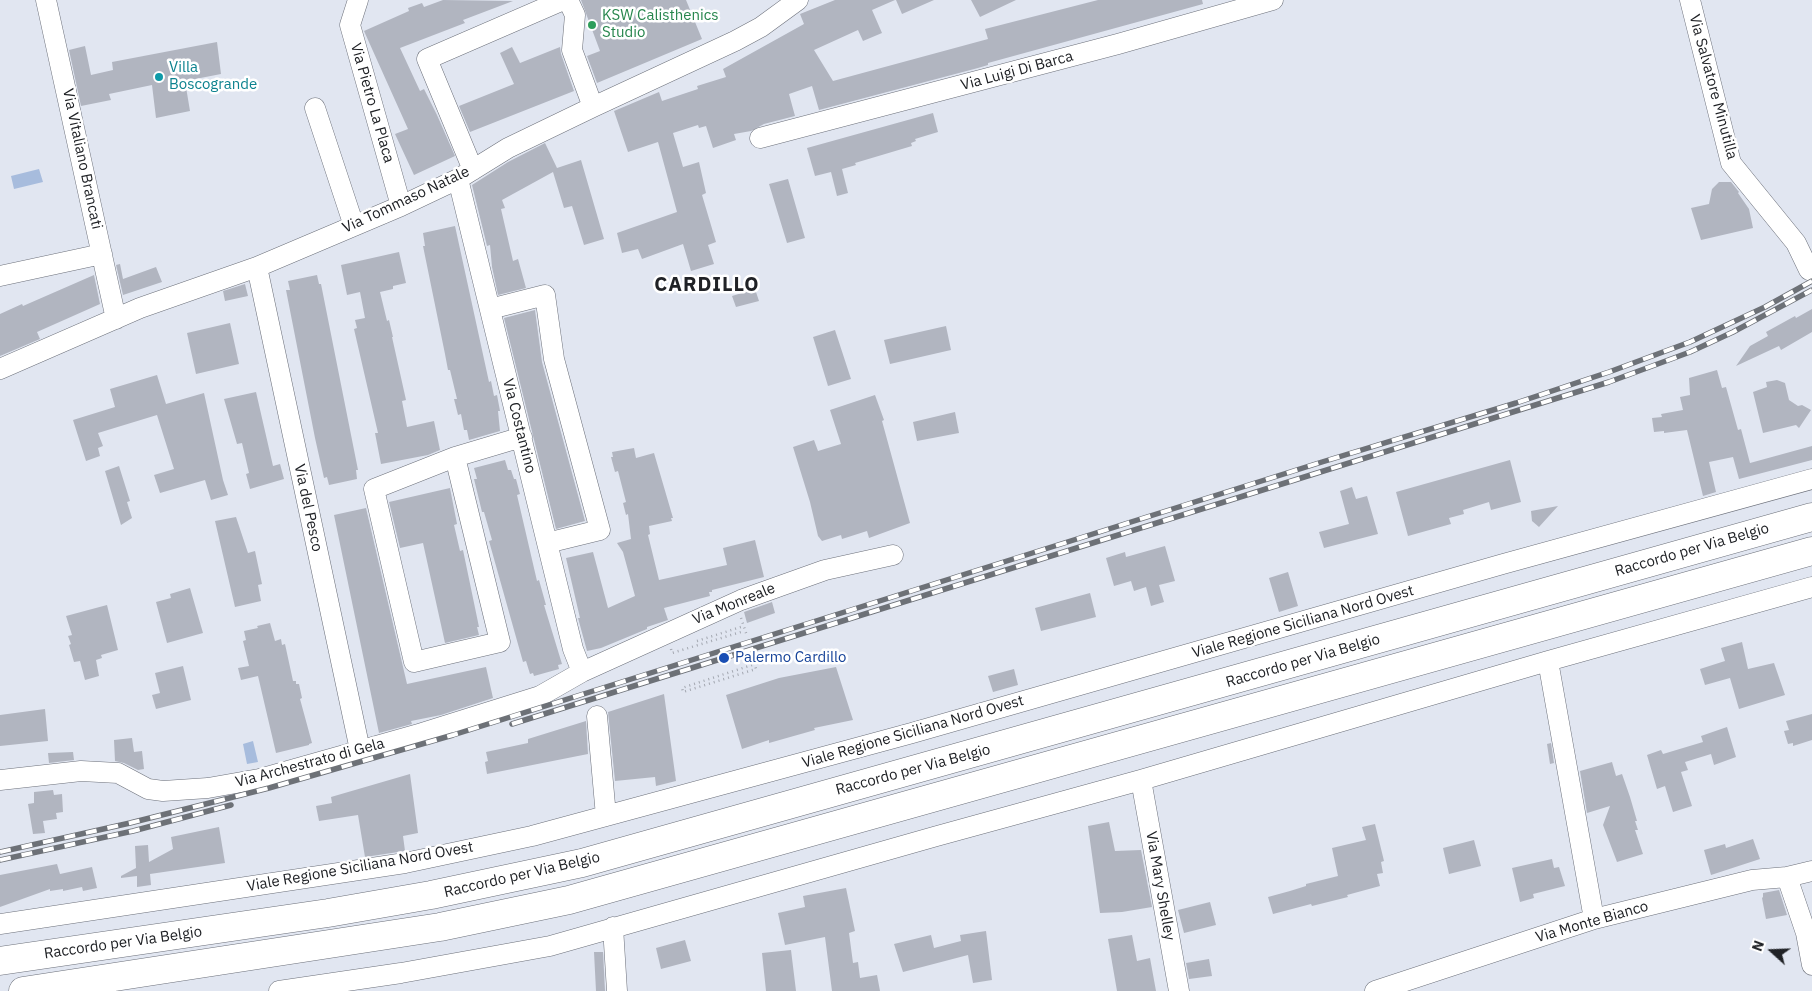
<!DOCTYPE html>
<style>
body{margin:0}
#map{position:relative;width:1812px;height:991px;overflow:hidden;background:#e1e6f1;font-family:"IBM Plex Sans",sans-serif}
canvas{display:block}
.north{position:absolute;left:1747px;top:926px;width:50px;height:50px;-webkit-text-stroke:4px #fff;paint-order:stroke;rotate:290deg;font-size:14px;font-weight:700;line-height:20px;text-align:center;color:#202226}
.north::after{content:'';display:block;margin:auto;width:18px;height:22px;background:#202226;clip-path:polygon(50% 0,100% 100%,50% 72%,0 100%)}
</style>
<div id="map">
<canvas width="1812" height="991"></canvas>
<div class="north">N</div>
</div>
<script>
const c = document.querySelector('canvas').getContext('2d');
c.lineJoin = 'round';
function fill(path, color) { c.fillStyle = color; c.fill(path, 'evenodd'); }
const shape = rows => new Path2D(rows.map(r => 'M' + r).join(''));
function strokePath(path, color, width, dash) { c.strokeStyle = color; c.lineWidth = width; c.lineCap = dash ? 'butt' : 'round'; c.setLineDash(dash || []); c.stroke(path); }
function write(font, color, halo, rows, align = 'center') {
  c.font = font + ' "IBM Plex Sans",sans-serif'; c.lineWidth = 5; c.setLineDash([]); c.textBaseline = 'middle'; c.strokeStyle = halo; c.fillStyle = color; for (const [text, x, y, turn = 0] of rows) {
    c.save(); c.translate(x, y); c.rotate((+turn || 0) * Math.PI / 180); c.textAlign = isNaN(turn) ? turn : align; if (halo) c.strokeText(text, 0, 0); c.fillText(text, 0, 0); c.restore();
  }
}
fill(shape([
 [39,169,43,182,14,189,11,176],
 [253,741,258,762,247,764,243,744]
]), '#a7bcdd');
fill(shape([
 [443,0,513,1,463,20,465,23,400,48,420,91,424,89,437,115,455,156,414,175,395,134,408,129,364,31,409,11,408,8,422,3,424,7],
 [581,0,686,0,702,39,597,83,587,56,600,51],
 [835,0,895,0,872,10,882,33,863,41,858,30,814,50,833,81,988,39,985,29,1098,0,1202,0,1203,4,988,63,988,65,978,68,819,110,812,86,789,94,795,116,764,124,751,131,734,134,736,140,713,148,706,126,699,128,698,125,673,133,683,167,699,162,706,193,702,195,716,242,708,245,714,264,691,271,683,244,642,259,638,249,622,253,617,233,677,212,658,142,628,152,614,111,659,92,662,101,698,89,697,86,726,77,723,69,804,24,800,14],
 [896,0,934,0,902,14],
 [971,0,1016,0,980,17],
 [217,42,221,74,185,81,190,111,156,118,152,85,109,94,111,100,81,106,69,50,85,46,91,75,113,70,112,62],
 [512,47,520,63,560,47,561,54,574,91,470,132,459,106,514,84,500,53],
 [933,113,938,132,915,139,916,141,911,143,912,146,855,163,856,165,842,169,848,193,837,196,831,172,815,176,807,148],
 [545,143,557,168,581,160,604,239,584,245,572,206,564,208,553,172,502,200,505,208,501,209,513,261,518,259,526,288,498,295,492,267,490,245,487,246,472,185,508,162],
 [788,179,805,238,787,243,769,184],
 [1719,182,1731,182,1739,192,1738,193,1749,209,1753,228,1701,240,1691,208,1709,204,1712,189],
 [455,226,489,382,491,381,494,396,497,395,500,411,498,411,500,431,469,440,467,430,464,430,461,414,458,415,454,399,457,399,450,370,448,370,445,354,423,246,425,246,423,233],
 [399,252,406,283,393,286,393,289,380,292,387,321,389,320,393,337,392,337,406,400,402,401,407,427,434,421,440,450,428,455,381,464,375,433,378,433,354,329,357,328,355,320,365,318,360,292,347,295,341,265],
 [120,264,123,279,156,267,162,282,123,295,116,265],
 [94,275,100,304,37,332,40,339,0,356,0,314,22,304,23,306],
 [317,275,319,284,321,284,358,470,356,470,357,479,329,485,327,477,324,478,315,438,286,290,290,290,288,281],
 [245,284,248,296,225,301,223,291],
 [755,289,759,301,736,307,732,296],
 [1812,309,1812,332,1781,350,1779,346,1736,366,1750,346,1768,336,1766,332,1795,316,1796,318],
 [535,310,542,362,585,521,556,529,504,318],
 [230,323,239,364,196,374,187,333],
 [946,326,951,350,890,364,884,340],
 [835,330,851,379,828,386,813,337],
 [1717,370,1722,388,1726,387,1738,430,1741,429,1750,463,1812,446,1812,460,1739,479,1733,457,1709,462,1716,492,1703,496,1687,430,1664,433,1664,431,1654,432,1652,418,1662,417,1661,414,1683,410,1680,397,1690,395,1689,378],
 [157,375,166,404,204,393,223,480,228,495,211,500,205,480,160,493,154,475,174,469,157,415,98,433,103,446,98,448,100,456,86,461,73,420,115,407,110,389],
 [1777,380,1785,383,1789,400,1798,406,1802,405,1811,410,1799,428,1796,425,1763,433,1753,392,1767,387,1766,382],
 [256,392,273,466,280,464,284,479,250,489,246,474,249,473,242,443,237,444,224,399],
 [875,395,884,420,882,421,910,523,869,538,867,531,842,539,841,535,822,541,818,536,810,502,793,447,814,440,818,451,841,444,830,410],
 [955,412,959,433,917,441,913,422],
 [634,448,636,458,654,453,673,518,671,518,672,521,649,526,650,534,648,535,659,580,727,565,723,548,755,540,764,577,712,590,712,592,709,592,710,596,664,608,668,620,647,627,647,629,601,648,587,651,578,618,580,618,566,558,593,552,608,608,635,596,623,552,617,543,631,539,628,514,626,515,623,503,626,502,618,471,615,472,611,457,613,457,612,452],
 [505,460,508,470,511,470,514,479,516,479,520,494,517,495,537,581,539,580,546,605,544,605,562,664,558,665,559,669,534,676,533,673,530,674,526,661,523,662,489,541,492,540,484,512,482,512,474,479,477,479,474,468],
 [1510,460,1521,502,1491,510,1489,502,1463,510,1464,514,1449,518,1451,524,1408,536,1396,492],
 [119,466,130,501,127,502,132,518,121,525,105,471],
 [1352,487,1356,499,1367,496,1378,534,1324,548,1319,532,1349,524,1340,491],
 [450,488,457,524,454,525,460,551,463,550,479,627,477,627,479,635,445,643,423,543,400,548,389,502],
 [1558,506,1539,527,1532,521,1531,511],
 [366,508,407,684,486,667,493,698,441,715,411,721,412,724,379,733,334,515],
 [236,517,248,553,255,551,262,584,258,585,261,601,235,607,215,521],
 [1165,546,1175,581,1159,585,1164,602,1151,606,1146,587,1134,591,1131,581,1114,586,1106,558,1125,552,1126,557],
 [1288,572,1298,606,1279,612,1269,578],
 [190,588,203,633,167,643,156,602,171,598,170,594],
 [1090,593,1096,617,1041,631,1035,608],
 [772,602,775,613,747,623,744,612],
 [107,605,118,650,101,655,102,658,96,660,99,676,85,680,80,661,74,662,69,645,71,644,68,636,72,635,66,616],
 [270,623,275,641,281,639,282,645,285,644,293,681,296,681,296,684,299,684,302,698,300,699,312,743,309,744,309,745,276,753,258,676,241,680,238,668,249,666,243,641,246,640,244,631,258,628,257,626],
 [1742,642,1748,669,1774,663,1785,695,1739,709,1730,678,1705,685,1700,669,1725,661,1721,648],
 [183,666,191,700,156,709,152,695,160,693,155,673],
 [836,667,853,720,814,728,815,730,769,743,769,740,742,749,726,695,779,678],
 [1014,669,1018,685,993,692,988,676],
 [664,694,676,781,656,786,655,777,615,781,608,712],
 [45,709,48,741,0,746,0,715],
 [1812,714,1812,740,1793,746,1793,743,1788,744,1784,731,1789,730,1786,721],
 [586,721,588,754,487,774,485,762,488,761,486,752,528,743,528,739],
 [1727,727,1736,757,1714,765,1711,754,1685,762,1688,770,1681,772,1692,806,1673,812,1665,786,1657,789,1647,755,1661,750,1663,754,1703,742,1701,736],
 [132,738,134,752,142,751,144,769,138,770,124,763,115,761,114,740],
 [1551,743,1554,763,1550,764,1547,744],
 [73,752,74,760,49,763,48,753],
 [1612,762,1616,776,1622,774,1630,797,1637,821,1635,821,1638,830,1635,830,1643,854,1617,862,1603,825,1610,806,1587,813,1580,771],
 [410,774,418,833,403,836,405,851,365,857,358,815,319,821,316,806,332,803,331,797],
 [53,790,54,795,62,794,63,812,56,813,57,819,43,821,45,833,33,834,28,804,34,803,34,792],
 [1109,822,1115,851,1141,850,1152,907,1122,912,1100,913,1088,826],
 [1375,824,1384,861,1381,862,1383,873,1377,874,1380,886,1347,895,1348,897,1312,906,1311,904,1273,914,1268,897,1290,891,1306,886,1306,884,1338,876,1332,848,1366,840,1362,827],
 [219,827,225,863,150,874,151,885,137,887,137,876,121,878,121,876,136,868,135,846,148,845,149,862,173,849,171,837],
 [1753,839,1760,859,1711,875,1704,850,1725,844,1726,848],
 [1474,840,1481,866,1449,874,1443,848],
 [1552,859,1554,868,1559,867,1565,886,1533,894,1534,898,1520,902,1512,868],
 [57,864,60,874,92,867,97,888,83,891,82,887,63,891,63,889,50,891,50,889,0,907,0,875],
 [846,888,855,931,849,933,853,963,858,962,860,978,877,975,880,991,832,991,825,937,785,945,778,913,805,907,803,896],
 [1779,890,1787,915,1766,919,1762,898,1763,897,1763,893],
 [1210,902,1216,925,1184,933,1178,910],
 [986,931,992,980,973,983,968,955,903,972,894,944,931,935,934,948,961,941,960,935],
 [1132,935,1137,961,1150,958,1156,991,1117,991,1108,939],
 [685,940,691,961,661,969,656,948],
 [791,950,796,991,766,991,762,953],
 [594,952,603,952,605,991,596,991],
 [1209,959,1212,976,1189,979,1186,963]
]), '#b1b5c0');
const minor = shape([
 [46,0,116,319],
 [358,0,350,25,401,206],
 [568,0,575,15,572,50,593,107],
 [1690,0,1731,163,1796,243,1809,270],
 [315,108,354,226],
 [760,138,1118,44,1273,0],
 [473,170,427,59,563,0],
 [458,179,573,649,582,672],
 [257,267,360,750],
 [0,276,102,254],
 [490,309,545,295,554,359,600,530,547,543],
 [0,369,140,308,257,267,401,206,458,179,508,148,593,107,735,41,761,27,798,0],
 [455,457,374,489,414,662,500,642,455,457,522,437],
 [1548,661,1594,919],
 [597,716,606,816],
 [0,780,81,771,118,773,148,789,163,791,208,788,259,779,422,733,540,696,582,672,741,600,825,570,893,555],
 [1141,780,1179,991],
 [1787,877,1806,933,1812,965],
 [0,924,405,863,532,836,912,733,1503,564,1812,479],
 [613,927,617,991],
 [279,991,401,973,550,946,937,836,1141,780,1548,661,1812,587],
 [1375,991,1594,919,1752,880,1787,877,1812,871]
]);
const highway = shape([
 [0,961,328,913,431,895,582,863,1812,517],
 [23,991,440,927,569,900,1812,551]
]);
strokePath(minor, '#6c707a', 21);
strokePath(highway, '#6c707a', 29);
strokePath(shape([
 [741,618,747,636],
 [697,641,744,626],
 [671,649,672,653,741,632],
 [752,665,682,688,683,692,756,669,753,659]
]), '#a3a7b0', 2.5, [1, 4]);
strokePath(minor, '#fff', 20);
strokePath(highway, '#fff', 28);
const rail = shape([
 [512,724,1609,382,1690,352,1733,332,1812,290],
 [0,852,130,823,269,788,453,735,1322,462,1516,403,1609,372,1690,342,1765,307,1812,281],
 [0,860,133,831,231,805]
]);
strokePath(rail, '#6d7177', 5.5);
strokePath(rail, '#fff', 4, [11]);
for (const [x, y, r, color] of [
 [592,25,5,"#2e9e5b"],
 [159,77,5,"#0f9aa8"],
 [724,658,6,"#1a4fb4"]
]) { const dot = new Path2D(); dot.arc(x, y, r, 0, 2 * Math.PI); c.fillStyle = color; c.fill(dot); strokePath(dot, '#fff', 2); }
write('15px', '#27864d', '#fff', [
 ["KSW Calisthenics",602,16],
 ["Studio",602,33]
], 'left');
write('15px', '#0d838f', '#fff', [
 ["Villa",169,68],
 ["Boscogrande",169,85]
], 'left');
write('15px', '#202226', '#fff', [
 ["Via Luigi Di Barca",1017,71,-15],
 ["Via Salvatore Minutilla",1713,87,75],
 ["Via Pietro La Placa",372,103,74],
 ["Via Vitaliano Brancati",82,159,78],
 ["Via Tommaso Natale",406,200,-25],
 ["Via Costantino",519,426,76],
 ["Via del Pesco",308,508,78],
 ["Raccordo per Via Belgio",1692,550,-16],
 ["Via Monreale",734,604,-22],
 ["Viale Regione Siciliana Nord Ovest",1303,622,-16],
 ["Raccordo per Via Belgio",1303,661,-16],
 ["Viale Regione Siciliana Nord Ovest",913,732,-16],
 ["Via Archestrato di Gela",310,763,-15],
 ["Raccordo per Via Belgio",913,770,-15],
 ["Viale Regione Siciliana Nord Ovest",360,867,-10],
 ["Raccordo per Via Belgio",522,875,-13],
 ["Via Mary Shelley",1160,886,80],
 ["Via Monte Bianco",1592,922,-16],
 ["Raccordo per Via Belgio",123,943,-8]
]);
write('15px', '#164399', '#fff', [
 ["Palermo Cardillo",735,658]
], 'left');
c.letterSpacing = '1px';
write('bold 20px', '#202226', '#fff', [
 ["CARDILLO",707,285]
]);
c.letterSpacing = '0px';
</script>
